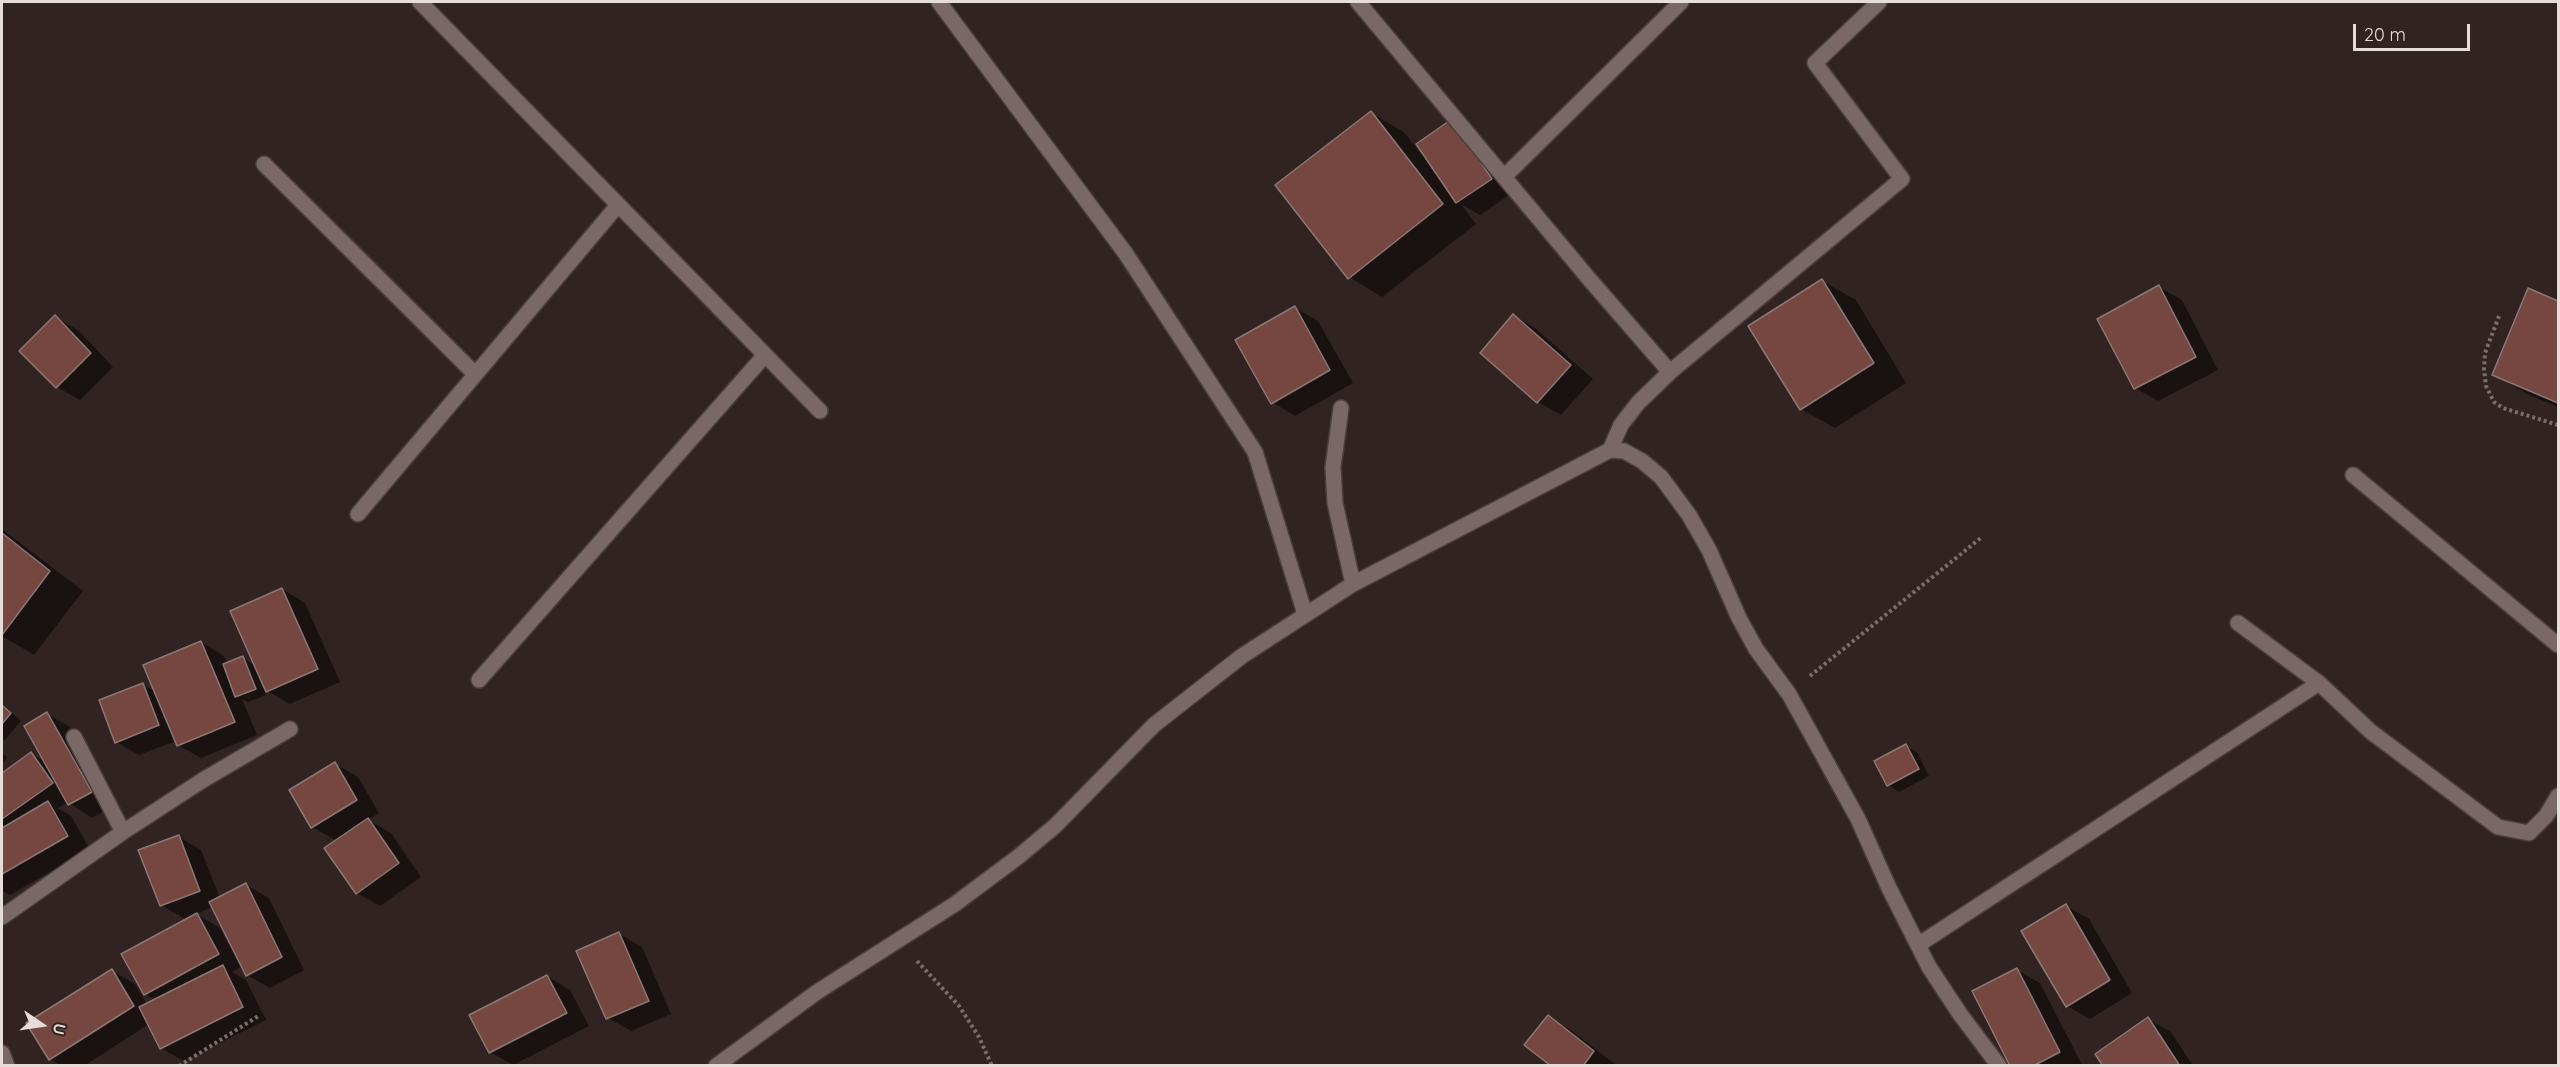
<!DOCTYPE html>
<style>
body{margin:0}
#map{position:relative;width:2560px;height:1067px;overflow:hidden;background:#312321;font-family:Quicksand,sans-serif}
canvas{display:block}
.frame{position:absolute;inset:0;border:3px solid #e6dcda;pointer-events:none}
.north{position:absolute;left:12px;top:995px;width:60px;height:60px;-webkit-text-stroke:4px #312321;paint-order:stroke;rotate:103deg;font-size:16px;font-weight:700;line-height:24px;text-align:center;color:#e6dcda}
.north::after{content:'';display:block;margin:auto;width:21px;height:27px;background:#e6dcda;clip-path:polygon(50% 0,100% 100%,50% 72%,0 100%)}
.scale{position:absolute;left:2353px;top:24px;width:117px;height:27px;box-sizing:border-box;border:3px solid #e6dcda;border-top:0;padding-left:8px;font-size:18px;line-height:21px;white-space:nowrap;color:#e6dcda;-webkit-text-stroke:4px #312321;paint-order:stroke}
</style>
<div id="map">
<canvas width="2560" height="1067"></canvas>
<div class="frame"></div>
<div class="north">U</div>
<div class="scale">20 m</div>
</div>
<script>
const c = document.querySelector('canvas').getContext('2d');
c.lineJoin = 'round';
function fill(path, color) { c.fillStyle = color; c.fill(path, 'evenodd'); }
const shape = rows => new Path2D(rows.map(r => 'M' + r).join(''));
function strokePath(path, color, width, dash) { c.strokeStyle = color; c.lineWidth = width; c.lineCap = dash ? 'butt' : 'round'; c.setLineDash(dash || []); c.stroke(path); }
fill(shape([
 [1371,113,1404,132,1421,154,1452,121,1514,192,1480,215,1461,204,1476,224,1382,297,1349,277],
 [1822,281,1856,300,1906,383,1835,428,1801,409],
 [2159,287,2182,300,2218,370,2158,401,2135,388],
 [2529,290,2558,302,2558,407,2527,394,2494,374],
 [1295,308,1318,321,1353,383,1295,416,1272,402],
 [1514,315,1536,329,1593,379,1561,415,1538,402,1482,352],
 [55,317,78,330,113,367,80,400,57,387,21,351],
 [2,529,83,591,34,655,2,636],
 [282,589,305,603,340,682,290,704,264,689,266,695,248,702,242,699,257,735,201,758,178,745,176,741,139,755,116,742,143,685,156,692,201,642,224,656,228,664,243,658,256,666],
 [2,703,21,721,4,741,2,739],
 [47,714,70,727,114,805,92,818,68,802,58,808,71,816,90,849,10,895,2,891,2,775,31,754,46,762],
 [1906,746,1917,752,1929,776,1899,792,1888,785,1876,762],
 [2,753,7,758,2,764],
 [335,764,358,777,379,813,368,820,391,833,421,877,380,906,357,893,337,841,312,827],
 [179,837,201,850,220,898,246,885,269,898,304,970,270,988,247,975,243,966,232,972,246,980,266,1020,184,1061,161,1048,149,1024,84,1066,62,1066,50,1059,112,971,135,984,147,1005,155,1000,145,994,187,920,161,905],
 [213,907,231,943,229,945,220,928,196,914],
 [2066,906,2089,919,2132,993,2090,1019,2067,1006],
 [619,934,642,947,671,1014,631,1031,608,1018],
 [2017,970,2040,983,2082,1065,2011,1066],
 [547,976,570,990,589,1026,513,1065,490,1052],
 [1548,1017,1571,1030,1616,1065,1553,1066],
 [2148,1019,2171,1032,2193,1066,2105,1066]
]), '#0007');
const building = shape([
 [1371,111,1443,204,1348,279,1275,185,1371,111],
 [1452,119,1492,179,1456,203,1416,144,1452,119],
 [1822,279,1874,363,1800,410,1748,326,1822,279],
 [2159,285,2196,357,2134,389,2097,319,2159,285],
 [2528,288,2558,301,2558,403,2492,375,2528,288],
 [1295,306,1330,370,1271,404,1235,340,1295,306],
 [1513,314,1571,365,1537,403,1480,353,1513,314],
 [55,315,91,353,56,388,19,351,55,315],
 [2,533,50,571,2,635,2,533],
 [282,588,318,669,266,692,230,611,282,588],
 [201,641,235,722,177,746,143,665,201,641],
 [243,656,256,689,235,697,223,664,243,656],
 [143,683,159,725,115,743,99,700,143,683],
 [2,705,11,713,2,724,2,705],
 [47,712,92,792,68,805,24,726,47,712],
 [1906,744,1919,769,1887,786,1874,761,1906,744],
 [31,752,53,783,2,819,2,773,31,752],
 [335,762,357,800,311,828,289,790,335,762],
 [48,801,68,836,2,874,2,828,48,801],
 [368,818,399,863,356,894,324,848,368,818],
 [179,835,200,891,160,906,138,850,179,835],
 [246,883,282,957,246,976,209,902,246,883],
 [2066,904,2110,980,2066,1007,2021,931,2066,904],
 [197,913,219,954,144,995,121,954,197,913],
 [619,932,649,1001,606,1019,576,951,619,932],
 [223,965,243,1007,160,1049,139,1007,223,965],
 [2017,968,2060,1052,2033,1066,2010,1066,1972,991,2017,968],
 [112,969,134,1006,49,1060,26,1023,112,969],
 [547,975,567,1013,489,1053,469,1015,547,975],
 [1548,1015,1594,1051,1583,1066,1551,1066,1524,1045,1548,1015],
 [2148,1017,2180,1066,2103,1066,2095,1054,2148,1017]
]);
fill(building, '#764640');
strokePath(building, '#8a7876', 1.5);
const service = shape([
 [939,2,1126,254,1255,452,1305,614],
 [1341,408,1333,467,1335,503,1353,584]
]);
const minor = shape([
 [420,2,820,411],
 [1358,2,1590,280,1670,372],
 [264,164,475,374],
 [1504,177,1681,2],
 [1610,450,1621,425,1638,403,1670,372,1902,179,1815,63,1879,2],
 [2353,475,2558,645],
 [358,514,618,205],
 [2238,623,2319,683],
 [479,680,765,355],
 [74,737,123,832],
 [2,917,123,832,203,780,290,729],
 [1918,945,2319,683,2370,731,2498,827,2529,833,2546,816,2558,796],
 [2,1053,7,1066],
 [716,1066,817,992,955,904,1018,857,1055,826,1154,725,1242,656,1353,584,1610,450,1624,451,1642,461,1661,477,1689,515,1709,550,1739,618,1756,649,1789,694,1858,819,1889,888,1929,967,1960,1014,1999,1066]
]);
strokePath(service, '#4a3e3d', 18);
strokePath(minor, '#4a3e3d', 18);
strokePath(shape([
 [2499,316,2485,353,2484,369,2486,386,2494,402,2503,408,2558,425],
 [1810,676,1982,537],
 [917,961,959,1006,979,1037,992,1066],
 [179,1066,260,1015]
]), '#7a6d6b', 4, [3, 3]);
strokePath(service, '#7a6866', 15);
strokePath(minor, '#7a6866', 15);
</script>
